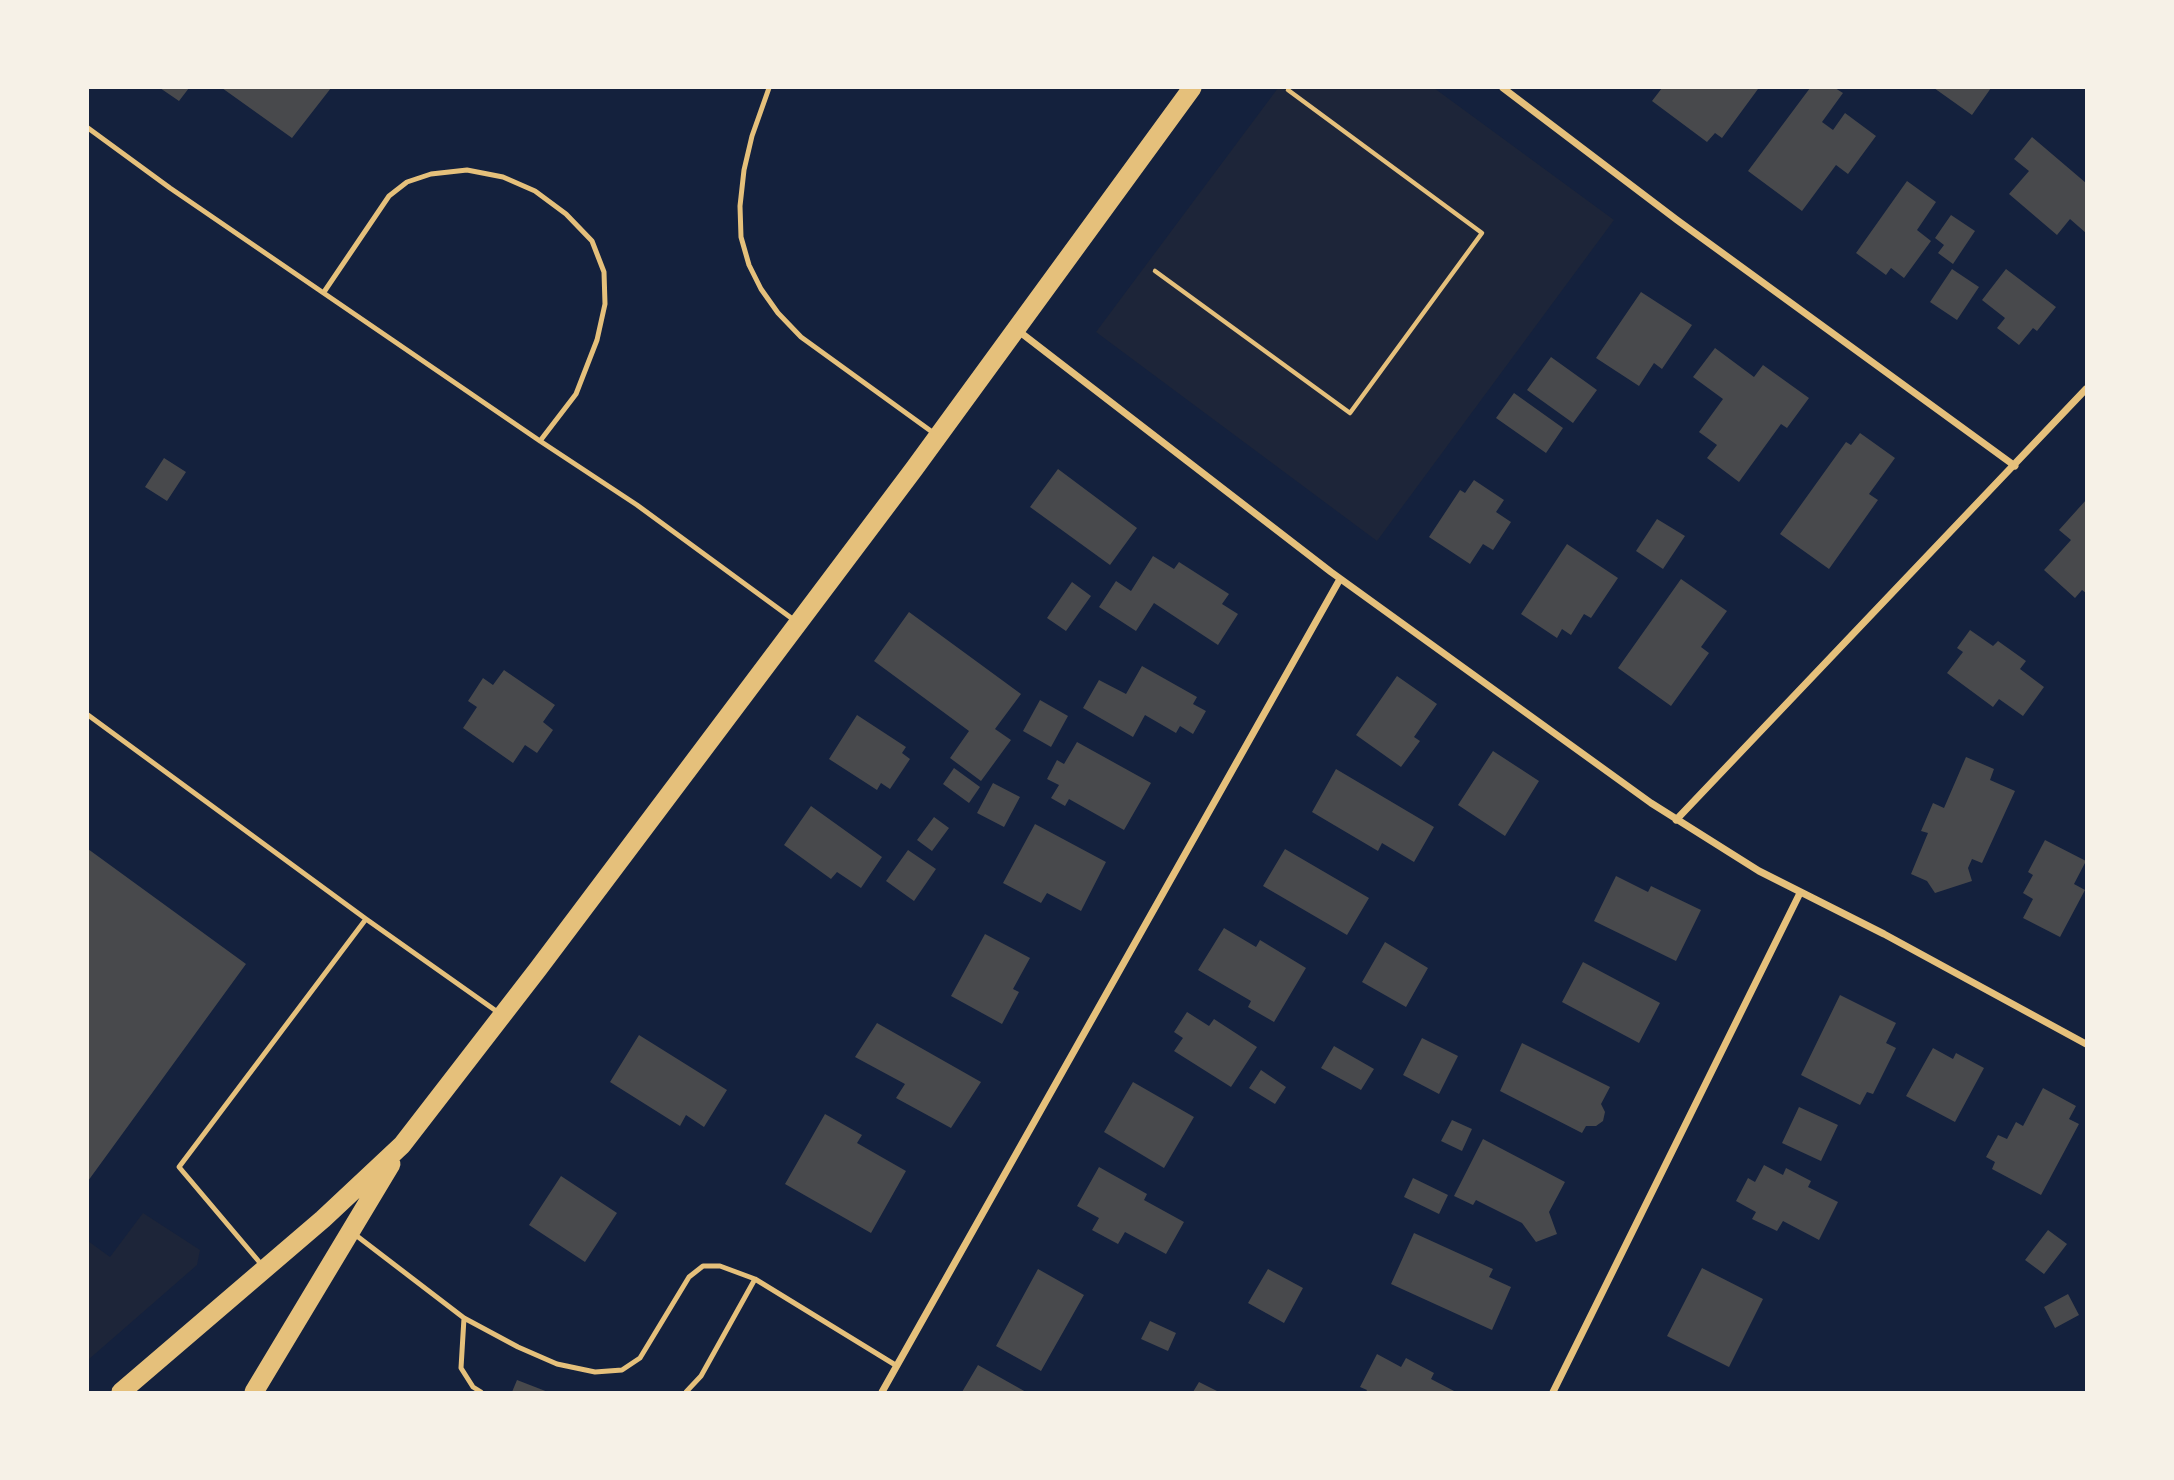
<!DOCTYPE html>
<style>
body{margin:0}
#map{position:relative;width:2174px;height:1480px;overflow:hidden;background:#14213d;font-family:"Exo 2",sans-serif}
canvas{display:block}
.frame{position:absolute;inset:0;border:89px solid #f6f1e7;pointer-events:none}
</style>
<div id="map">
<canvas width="2174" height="1480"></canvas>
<div class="frame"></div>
</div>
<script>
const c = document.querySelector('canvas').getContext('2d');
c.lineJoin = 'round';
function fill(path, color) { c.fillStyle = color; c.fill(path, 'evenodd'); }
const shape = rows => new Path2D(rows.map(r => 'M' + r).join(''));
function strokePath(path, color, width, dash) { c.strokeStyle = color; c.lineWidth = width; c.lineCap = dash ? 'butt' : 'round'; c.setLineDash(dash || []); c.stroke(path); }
fill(shape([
 [1278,88,1434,88,1614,220,1377,541,1096,332],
 [143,1213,200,1250,197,1265,88,1360,88,1241,110,1257]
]), '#1d2539');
fill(shape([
 [160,88,189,88,179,101],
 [222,88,331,88,292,138],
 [1662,88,1756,88,1758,89,1722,138,1715,133,1707,142,1652,101],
 [1810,88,1835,88,1843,93,1822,122,1833,130,1845,113,1876,136,1848,174,1836,165,1802,211,1748,171],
 [1934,88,1991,88,1972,115],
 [2032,137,2086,183,2086,233,2070,219,2057,235,2009,194,2029,171,2014,159],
 [1907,181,1936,202,1917,230,1931,241,1904,278,1891,268,1886,275,1856,253],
 [1951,215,1975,231,1953,264,1938,253,1944,245,1935,238],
 [1952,269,1979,287,1957,320,1930,302],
 [2006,269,2056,307,2037,331,2033,328,2019,345,1997,328,2005,318,1982,300],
 [1641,292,1692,325,1662,369,1654,363,1639,386,1596,358],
 [1715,348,1754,377,1763,365,1809,398,1787,428,1781,424,1739,482,1707,458,1717,445,1699,432,1723,399,1693,377],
 [1551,357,1597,390,1573,423,1527,390],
 [1514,393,1563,428,1546,453,1496,418],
 [1860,433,1895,458,1869,494,1878,500,1829,569,1780,534,1846,442,1851,445],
 [164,458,186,472,167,501,145,487],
 [1058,469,1137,528,1110,565,1030,507],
 [1474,480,1504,500,1496,512,1511,522,1493,550,1483,544,1470,564,1429,537,1460,490,1465,493],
 [2086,500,2086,593,2082,590,2075,598,2044,570,2071,540,2059,530],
 [1657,519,1685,536,1663,569,1636,551],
 [1567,544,1618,578,1591,618,1584,614,1571,635,1562,629,1557,638,1521,614],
 [1153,556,1174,569,1179,562,1229,594,1222,604,1238,614,1218,645,1154,603,1136,631,1099,607,1116,581,1131,591],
 [1681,579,1727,611,1701,647,1709,653,1671,706,1618,668],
 [1072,582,1091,596,1066,631,1047,618],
 [909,612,1021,694,995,729,1011,740,981,781,950,758,969,731,874,661],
 [1970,630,1993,646,1998,641,2026,661,2020,669,2044,687,2023,716,1999,699,1993,707,1947,673,1963,652,1957,648],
 [1142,666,1197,697,1193,704,1206,711,1193,734,1180,726,1176,733,1145,715,1133,737,1083,708,1099,680,1126,694],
 [504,670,555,705,543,722,553,730,537,753,525,745,513,763,463,728,477,707,468,701,483,678,493,685],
 [1397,676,1437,704,1414,737,1420,741,1401,767,1356,735],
 [1040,700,1068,716,1051,747,1023,731],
 [857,715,906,747,902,753,910,759,890,789,881,783,877,790,829,759],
 [1077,742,1151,783,1124,830,1069,799,1065,806,1051,798,1059,785,1047,779,1057,760,1064,764],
 [1493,751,1539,781,1505,836,1458,805],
 [1966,757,1994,769,1990,780,2015,791,1982,863,1972,859,1968,868,1972,881,1935,893,1927,881,1911,874,1928,833,1921,831,1933,803,1944,808],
 [954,768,980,787,969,803,943,784],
 [1336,769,1434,827,1414,862,1382,843,1378,851,1312,812],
 [993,783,1020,797,1004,827,977,813],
 [811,806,882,857,861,888,837,872,831,879,784,845],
 [934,817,949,828,932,851,917,840],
 [1035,824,1106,862,1081,911,1047,893,1041,903,1003,883],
 [2045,840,2086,861,2074,884,2085,890,2060,937,2023,918,2033,899,2023,893,2033,875,2028,872],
 [88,849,246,964,88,1181],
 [1285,849,1369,898,1347,935,1263,886],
 [908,850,936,869,914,901,886,881],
 [1616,876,1648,892,1651,886,1701,910,1676,961,1594,921],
 [1224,928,1256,947,1260,940,1306,968,1274,1022,1248,1007,1251,1001,1198,970],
 [985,934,1030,958,1013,989,1019,992,1002,1024,951,996],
 [1385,942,1428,968,1406,1007,1362,982],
 [1583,962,1660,1003,1639,1043,1562,1002],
 [1840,995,1896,1023,1886,1043,1896,1048,1873,1094,1867,1092,1860,1105,1801,1075],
 [1187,1012,1209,1026,1214,1019,1257,1047,1231,1087,1174,1051,1183,1038,1174,1032],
 [877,1023,981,1082,951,1128,896,1098,905,1084,855,1057],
 [639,1035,727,1090,704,1127,686,1115,680,1126,610,1082],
 [1422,1038,1458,1056,1439,1094,1403,1075],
 [1522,1043,1610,1087,1601,1104,1605,1112,1603,1121,1596,1126,1586,1126,1582,1133,1500,1091],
 [1334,1046,1374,1069,1361,1090,1321,1068],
 [1933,1048,1953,1059,1956,1053,1984,1068,1955,1122,1906,1096],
 [1261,1070,1286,1087,1275,1104,1249,1088],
 [1133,1082,1194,1117,1164,1168,1104,1132],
 [2043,1088,2076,1106,2069,1119,2079,1124,2041,1195,1992,1169,1995,1162,1986,1157,1998,1135,2007,1139,2016,1122,2023,1126],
 [1799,1107,1838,1125,1821,1161,1782,1143],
 [825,1114,862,1135,857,1143,906,1171,871,1233,785,1184],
 [1452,1120,1472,1129,1462,1151,1441,1141],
 [1483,1139,1565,1182,1549,1212,1557,1234,1536,1242,1522,1223,1476,1200,1473,1205,1454,1196],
 [1764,1165,1783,1175,1786,1168,1811,1181,1808,1187,1838,1202,1819,1240,1783,1221,1777,1231,1752,1219,1756,1212,1736,1201,1748,1178,1755,1182],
 [1099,1167,1147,1194,1144,1200,1184,1222,1166,1254,1125,1232,1118,1244,1092,1230,1099,1218,1077,1206],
 [561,1176,617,1213,585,1262,529,1225],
 [1413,1178,1448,1195,1439,1214,1404,1197],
 [2048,1230,2067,1244,2044,1274,2025,1260],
 [1414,1233,1493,1269,1489,1277,1511,1287,1492,1330,1391,1284],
 [1702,1268,1763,1299,1729,1367,1667,1336],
 [1038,1269,1084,1295,1041,1371,996,1346],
 [1268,1269,1303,1288,1284,1323,1248,1303],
 [2068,1294,2079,1315,2055,1328,2044,1307],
 [1150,1321,1176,1333,1168,1351,1141,1339],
 [1377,1354,1401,1367,1406,1358,1434,1373,1431,1379,1456,1392,1366,1392,1367,1390,1360,1387],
 [978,1365,1026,1392,962,1392],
 [517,1380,548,1392,512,1392],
 [1199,1382,1219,1392,1193,1392]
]), '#48494c');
strokePath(shape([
 [1155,271,1350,413,1482,233,1288,90]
]), '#e5c07b', 4.5);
strokePath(shape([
 [769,88,752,136,744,170,740,206,741,237,749,265,761,289,778,313,801,337,935,434],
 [88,128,170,188,540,441,637,505,794,620],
 [324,292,389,196,407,182,431,174,467,170,503,177,535,191,566,214,592,241,604,272,605,304,597,340,576,394,540,441],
 [88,715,366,919,499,1013],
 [353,1233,464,1318,518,1347,557,1364,595,1372,622,1370,640,1358,689,1277,703,1266,720,1266,755,1279,897,1366],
 [261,1264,179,1167,366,919],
 [464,1318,461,1368,473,1387,481,1392],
 [686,1392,701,1376,755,1279]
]), '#e5c07b', 5);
strokePath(shape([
 [1503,88,1677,220,2015,466],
 [1016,329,1331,572,1651,803,1759,871,1884,934,2086,1044],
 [1676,820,2086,389],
 [882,1392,1340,579],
 [1553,1392,1800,893]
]), '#e5c07b', 7);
strokePath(shape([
 [121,1392,323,1219,402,1145,538,969,914,469,1192,88],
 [254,1392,391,1164]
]), '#e5c07b', 19);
</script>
